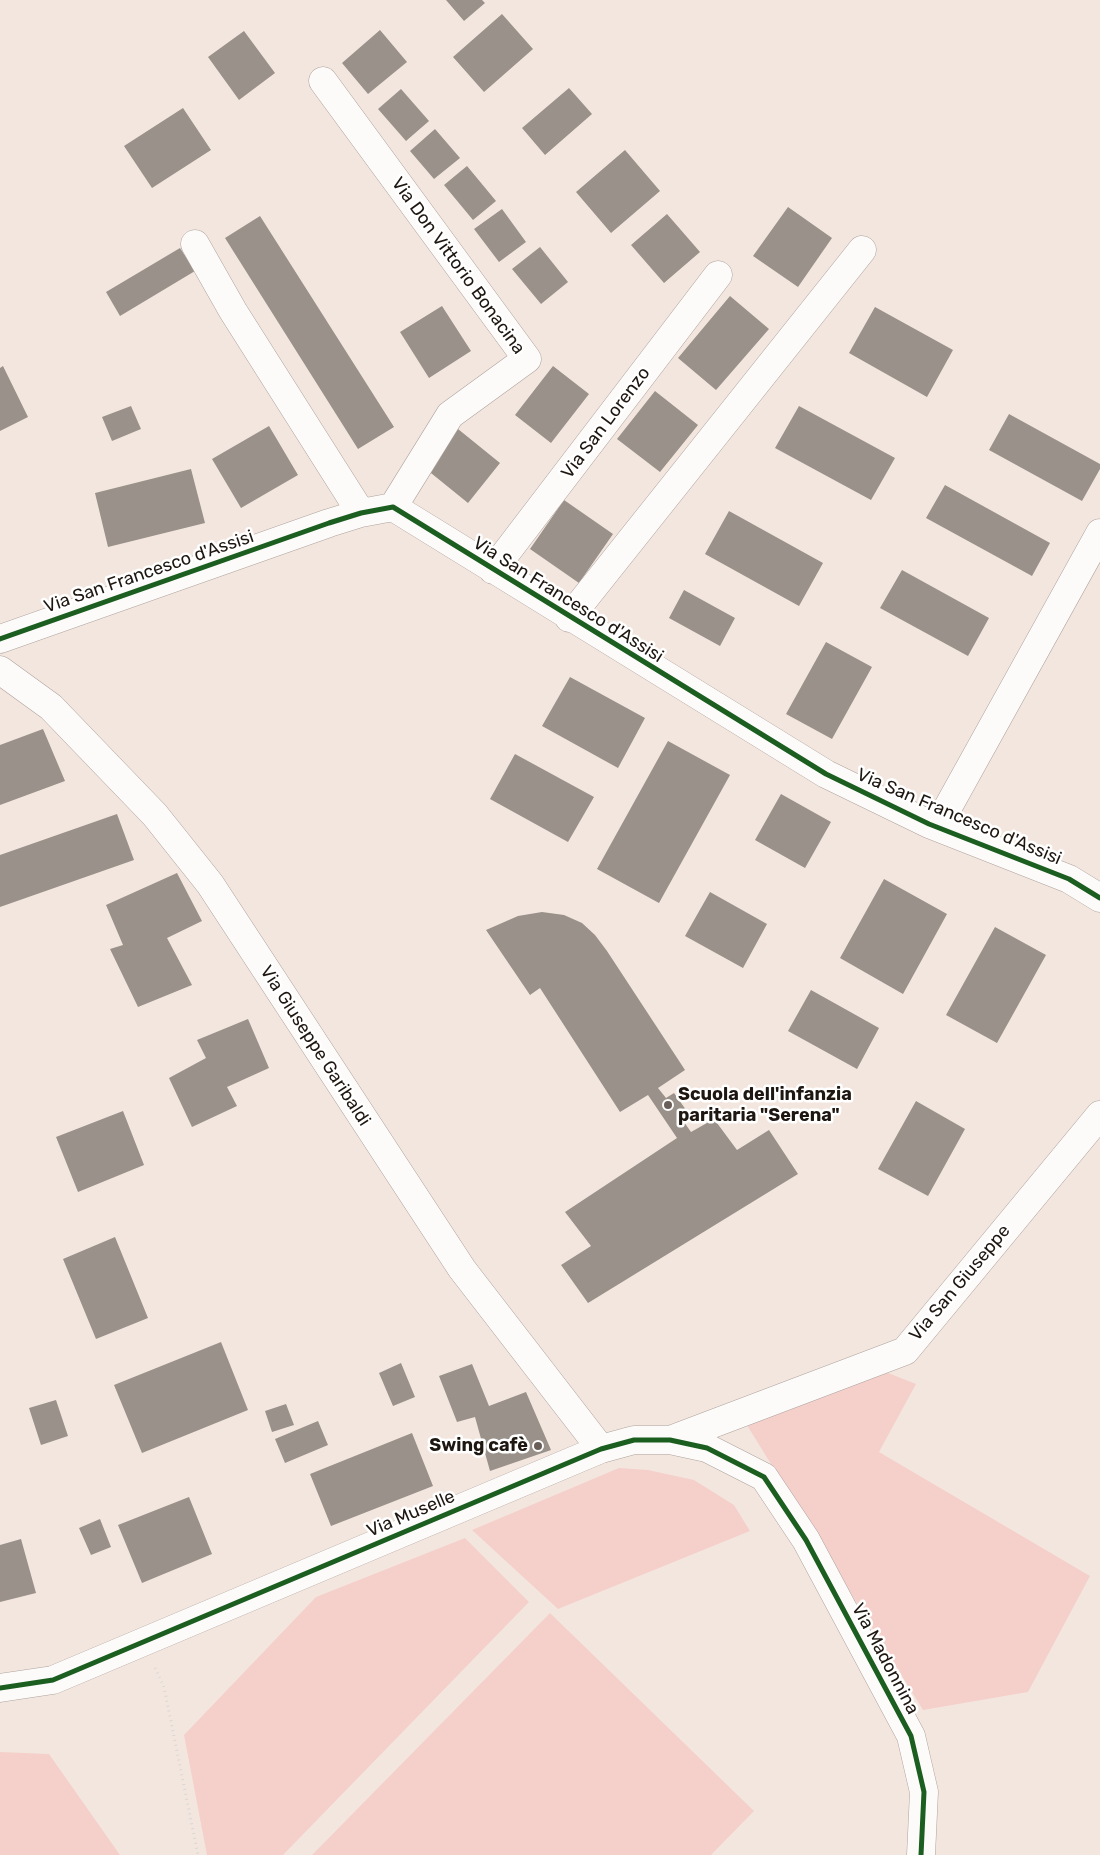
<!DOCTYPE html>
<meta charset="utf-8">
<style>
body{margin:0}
canvas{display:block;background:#f3e6de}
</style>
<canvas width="1100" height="1855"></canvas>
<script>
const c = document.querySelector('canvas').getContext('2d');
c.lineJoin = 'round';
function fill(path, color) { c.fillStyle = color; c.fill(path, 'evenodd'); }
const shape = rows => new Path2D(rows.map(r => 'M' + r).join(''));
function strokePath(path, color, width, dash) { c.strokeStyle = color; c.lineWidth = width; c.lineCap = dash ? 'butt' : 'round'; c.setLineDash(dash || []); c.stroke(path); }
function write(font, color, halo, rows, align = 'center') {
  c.font = font + ' Rubik,sans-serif'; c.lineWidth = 5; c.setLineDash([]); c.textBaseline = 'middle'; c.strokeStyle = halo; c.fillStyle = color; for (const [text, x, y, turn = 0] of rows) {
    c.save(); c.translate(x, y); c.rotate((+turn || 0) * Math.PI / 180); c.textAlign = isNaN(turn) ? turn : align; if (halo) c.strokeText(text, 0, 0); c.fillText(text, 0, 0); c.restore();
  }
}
fill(shape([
 [883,1371,916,1384,879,1452,1090,1576,1028,1692,923,1710,745,1422],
 [619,1468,648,1470,694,1480,734,1505,750,1531,558,1609,472,1530],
 [465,1538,529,1602,283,1855,207,1855,184,1735,316,1597],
 [550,1613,754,1811,711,1855,312,1855],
 [0,1752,49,1754,120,1855,0,1855]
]), '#f5d0cb');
fill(shape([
 [446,0,482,0,485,3,464,21],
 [502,14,533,49,484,92,453,57],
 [380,30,407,62,368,94,342,63],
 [244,31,275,73,239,100,208,57],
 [569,88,592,114,545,155,522,128],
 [401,89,429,121,406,141,378,109],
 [183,108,211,150,152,188,124,146],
 [435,129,460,158,434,179,410,151],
 [625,150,660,191,611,233,576,192],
 [467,166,496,201,473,220,444,185],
 [788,207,832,238,798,287,753,256],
 [502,209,526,242,499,262,474,229],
 [667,214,700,252,664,283,631,245],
 [260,216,394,427,358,449,225,238],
 [540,247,568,282,541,304,512,269],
 [180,248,195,271,120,316,106,292],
 [730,296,769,329,716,390,678,358],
 [442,306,471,351,429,378,400,332],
 [875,307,953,350,927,397,849,353],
 [3,366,28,417,0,431,0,368],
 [553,366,589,394,551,443,515,415],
 [655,391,698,425,660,472,617,439],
 [131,406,141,429,112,441,102,417],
 [799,406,895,458,871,500,775,448],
 [1009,414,1100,464,1100,469,1082,501,989,450],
 [269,426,298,475,241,508,212,459],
 [458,429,500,463,468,503,426,469],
 [191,469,205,523,108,547,95,493],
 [945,485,1050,543,1032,576,926,518],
 [564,500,613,534,579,583,530,549],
 [729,511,823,563,799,606,705,554],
 [902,570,989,618,968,656,880,608],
 [684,590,735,618,720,646,669,618],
 [826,642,872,667,832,739,786,714],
 [570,677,645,718,618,768,542,726],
 [43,729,65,781,0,805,0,745],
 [668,741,730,775,659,903,597,869],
 [515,754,594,797,568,842,490,799],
 [781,794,831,822,805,868,755,840],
 [117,814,134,860,0,907,0,855],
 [177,873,202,921,167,938,192,985,138,1007,110,949,123,945,106,905],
 [884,879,947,914,903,994,840,958],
 [710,892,767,924,743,968,685,936],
 [542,912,564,915,582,923,595,935,607,951,685,1070,658,1088,666,1098,674,1093,691,1117,684,1122,691,1132,714,1119,737,1150,769,1130,798,1174,588,1303,561,1265,591,1246,565,1212,677,1138,648,1095,620,1112,540,988,530,995,486,930,518,916],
 [995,927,1046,955,997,1043,946,1015],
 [811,990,879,1028,857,1069,788,1031],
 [248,1019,269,1068,227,1087,237,1106,192,1127,169,1078,206,1058,197,1040],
 [916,1101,965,1129,928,1196,878,1169],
 [123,1111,144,1165,78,1192,56,1137],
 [115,1237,148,1318,96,1339,63,1259],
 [221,1342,248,1410,142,1453,114,1385],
 [401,1363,415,1397,393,1406,379,1373],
 [472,1364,489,1406,526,1392,551,1450,490,1471,475,1417,457,1422,439,1376],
 [56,1400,68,1436,41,1445,29,1408],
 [286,1404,294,1425,272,1432,265,1411],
 [318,1421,328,1445,285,1463,275,1439],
 [412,1433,433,1486,331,1526,310,1474],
 [189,1497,212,1554,142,1583,118,1525],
 [100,1519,111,1547,91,1555,79,1528],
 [21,1539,36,1593,0,1602,0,1545]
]), '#99918a');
const street = shape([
 [323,81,527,359,450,415,393,507],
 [195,244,233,311,361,513],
 [493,570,718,275],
 [569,618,862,250],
 [0,639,329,523,361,513,393,507,826,774,929,824,1069,879,1100,898],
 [0,670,51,707,155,815,210,884,462,1269,601,1449],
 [937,827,1100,533],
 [670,1440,905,1351,1100,1115],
 [0,1688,53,1680,601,1449,634,1440,670,1440,707,1448,764,1477,806,1540,911,1736,924,1792,921,1855]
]);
strokePath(street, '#ada39d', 29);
strokePath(shape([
 [155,1668,164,1687,198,1855]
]), '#dad7d5', 3, [1, 4]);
strokePath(street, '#fdfbfa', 28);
strokePath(shape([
 [0,639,329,523,361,513,393,507,826,774,929,824,1069,879,1100,898],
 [0,1688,53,1680,601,1449,634,1440,670,1440,707,1448,764,1477,806,1540,911,1736,924,1792,921,1855]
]), '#1b5e20', 5);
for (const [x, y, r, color] of [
 [668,1105,5,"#695f58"],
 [538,1446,5,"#695f58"]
]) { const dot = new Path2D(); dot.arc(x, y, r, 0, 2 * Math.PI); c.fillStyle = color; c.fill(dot); strokePath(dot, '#fff', 2); }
write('18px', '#1e1610', '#fff', [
 ["Via Don Vittorio Bonacina",458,266,54],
 ["Via San Lorenzo",606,423,-53],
 ["Via San Francesco d'Assisi",149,572,-19],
 ["Via San Francesco d'Assisi",568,600,32],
 ["Via San Francesco d'Assisi",959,817,23],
 ["Via Giuseppe Garibaldi",315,1046,57],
 ["Via San Giuseppe",960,1283,-50],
 ["Via Muselle",411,1514,-23],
 ["Via Madonnina",885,1659,62]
]);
write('bold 18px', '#1e1610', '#fff', [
 ["Scuola dell'infanzia",678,1095],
 ["paritaria \"Serena\"",678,1116],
 ["Swing cafè",528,1446,"right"]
], 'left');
</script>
